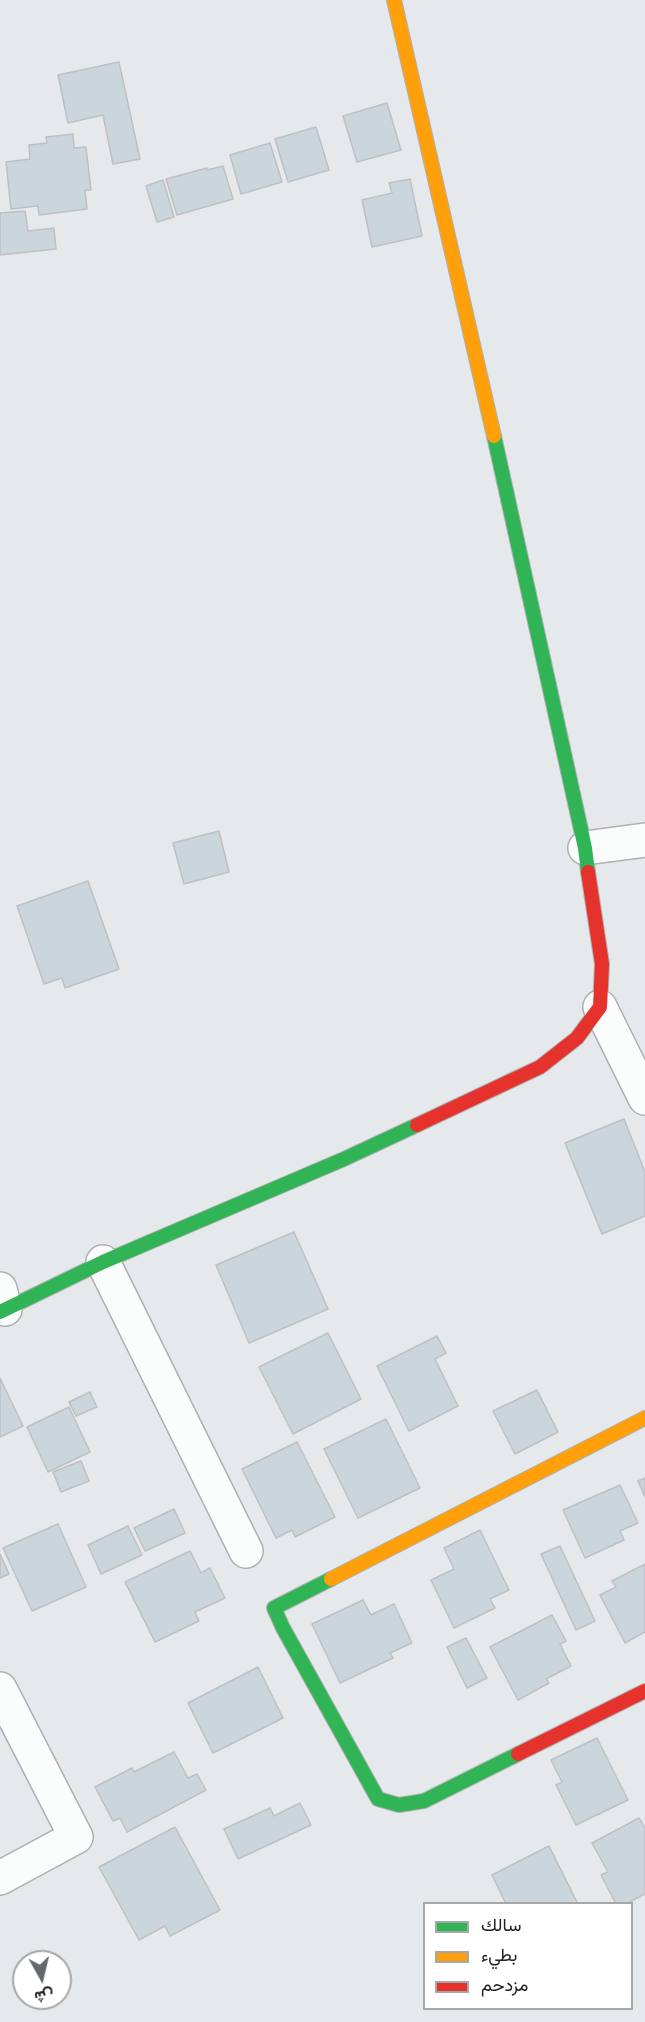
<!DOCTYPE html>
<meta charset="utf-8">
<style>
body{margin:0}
#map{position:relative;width:645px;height:2022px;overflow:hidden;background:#e6e9ec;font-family:"Fira Sans Condensed",Vazirmatn,sans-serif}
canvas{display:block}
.legend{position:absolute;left:423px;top:1902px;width:210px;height:108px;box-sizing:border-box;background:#fff;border:2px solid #a6a7a7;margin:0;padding:8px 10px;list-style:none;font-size:18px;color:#202224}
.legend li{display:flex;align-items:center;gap:12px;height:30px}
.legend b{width:30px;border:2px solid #a6a7a7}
.north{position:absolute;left:12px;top:1950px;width:60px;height:60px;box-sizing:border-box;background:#fff;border:2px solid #a6a7a7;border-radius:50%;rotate:172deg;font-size:16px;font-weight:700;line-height:24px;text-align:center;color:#202224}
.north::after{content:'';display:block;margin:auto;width:21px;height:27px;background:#65686a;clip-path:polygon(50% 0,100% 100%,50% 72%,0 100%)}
</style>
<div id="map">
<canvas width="645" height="2022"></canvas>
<ul class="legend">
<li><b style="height:8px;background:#30b455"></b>سالك</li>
<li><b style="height:8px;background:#ff9f0a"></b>بطيء</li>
<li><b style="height:8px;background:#e5322d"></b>مزدحم</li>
</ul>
<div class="north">ش</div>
</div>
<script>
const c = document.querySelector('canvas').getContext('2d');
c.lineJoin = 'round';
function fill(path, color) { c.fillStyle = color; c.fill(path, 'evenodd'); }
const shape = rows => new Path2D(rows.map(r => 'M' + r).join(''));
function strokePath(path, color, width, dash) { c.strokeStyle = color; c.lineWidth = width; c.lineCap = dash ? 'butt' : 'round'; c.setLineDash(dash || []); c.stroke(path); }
const building = shape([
 [119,62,140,159,113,164,103,115,68,123,58,75,119,62],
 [387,103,401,150,357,162,343,116,387,103],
 [316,127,329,170,288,182,275,139,316,127],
 [73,134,74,148,86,147,91,190,85,190,87,209,39,215,38,206,11,209,6,162,30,159,29,145,47,143,46,137,73,134],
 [270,143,282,182,241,194,230,155,270,143],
 [223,166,233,199,177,215,166,179,207,168,207,170,223,166],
 [410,179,422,236,372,247,362,200,392,193,389,183,410,179],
 [163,180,174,217,157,222,146,186,163,180],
 [25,211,28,231,54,228,56,249,0,255,0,213,25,211],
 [219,831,229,872,184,884,173,843,219,831],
 [88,881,119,969,65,988,62,978,44,984,17,906,88,881],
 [624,1119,645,1172,645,1216,602,1234,565,1143,624,1119],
 [294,1232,328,1309,249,1343,216,1265,294,1232],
 [328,1333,361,1399,293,1434,259,1367,328,1333],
 [437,1336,446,1353,435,1359,458,1406,409,1431,377,1366,437,1336],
 [0,1378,23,1426,0,1437,0,1378],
 [537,1390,558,1432,515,1454,493,1411,537,1390],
 [90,1392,97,1407,76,1416,69,1402,90,1392],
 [69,1407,90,1452,48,1472,27,1427,69,1407],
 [386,1419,420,1488,358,1518,324,1449,386,1419],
 [297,1442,335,1517,295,1537,292,1530,276,1538,242,1469,297,1442],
 [81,1461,89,1481,61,1492,53,1472,81,1461],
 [645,1478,645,1497,638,1481,645,1478],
 [620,1485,638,1523,620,1531,624,1540,585,1558,563,1510,620,1485],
 [174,1509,185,1533,145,1551,134,1528,174,1509],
 [58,1524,86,1587,32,1611,3,1548,58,1524],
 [128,1526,142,1555,101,1574,88,1545,128,1526],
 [480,1530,509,1590,490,1599,495,1608,454,1628,431,1580,454,1569,444,1548,480,1530],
 [560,1546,595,1621,576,1630,541,1554,560,1546],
 [190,1551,201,1573,210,1568,225,1598,195,1612,199,1621,155,1642,125,1582,190,1551],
 [0,1554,9,1574,0,1578,0,1554],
 [645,1564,645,1632,625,1643,600,1595,616,1587,612,1581,645,1564],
 [363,1600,371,1615,394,1604,412,1643,390,1653,393,1658,340,1683,312,1624,363,1600],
 [552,1615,566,1641,560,1644,571,1666,546,1679,549,1683,518,1700,490,1647,552,1615],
 [466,1638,487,1678,467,1688,447,1647,466,1638],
 [258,1667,283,1718,213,1753,188,1703,258,1667],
 [597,1738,628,1800,576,1825,556,1785,562,1782,551,1760,597,1738],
 [174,1752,188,1778,197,1774,206,1790,127,1832,120,1818,113,1821,95,1787,132,1768,134,1772,174,1752],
 [300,1803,311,1825,238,1859,224,1829,270,1808,274,1816,300,1803],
 [639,1818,645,1828,645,1894,626,1904,616,1904,601,1875,608,1872,592,1843,639,1818],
 [175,1827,220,1910,170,1936,165,1926,139,1940,99,1867,175,1827],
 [549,1846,578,1904,506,1904,492,1875,549,1846]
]);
fill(building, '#cbd5dc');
strokePath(building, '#bec0c3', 1.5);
const street = shape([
 [585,848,645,840],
 [600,1007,645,1098],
 [103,1262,246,1551],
 [0,1289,5,1309],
 [0,1689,76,1837,0,1878]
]);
const fast = shape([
 [494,436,585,848,588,872],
 [0,1312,103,1262,344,1159,417,1125],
 [331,1579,274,1608,283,1628,378,1799,399,1805,424,1801,518,1754]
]);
const slow = shape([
 [394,0,494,436],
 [331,1579,645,1418]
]);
const jam = shape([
 [417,1125,540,1067,577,1038,600,1007,602,964,588,872],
 [518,1754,645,1691]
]);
strokePath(street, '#aeb1b3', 36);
strokePath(fast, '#aeb1b3', 16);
strokePath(slow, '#aeb1b3', 16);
strokePath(jam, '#aeb1b3', 16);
strokePath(street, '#fbfcfc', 33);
strokePath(fast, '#30b455', 14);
strokePath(slow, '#ff9f0a', 14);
strokePath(jam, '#e5322d', 14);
</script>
